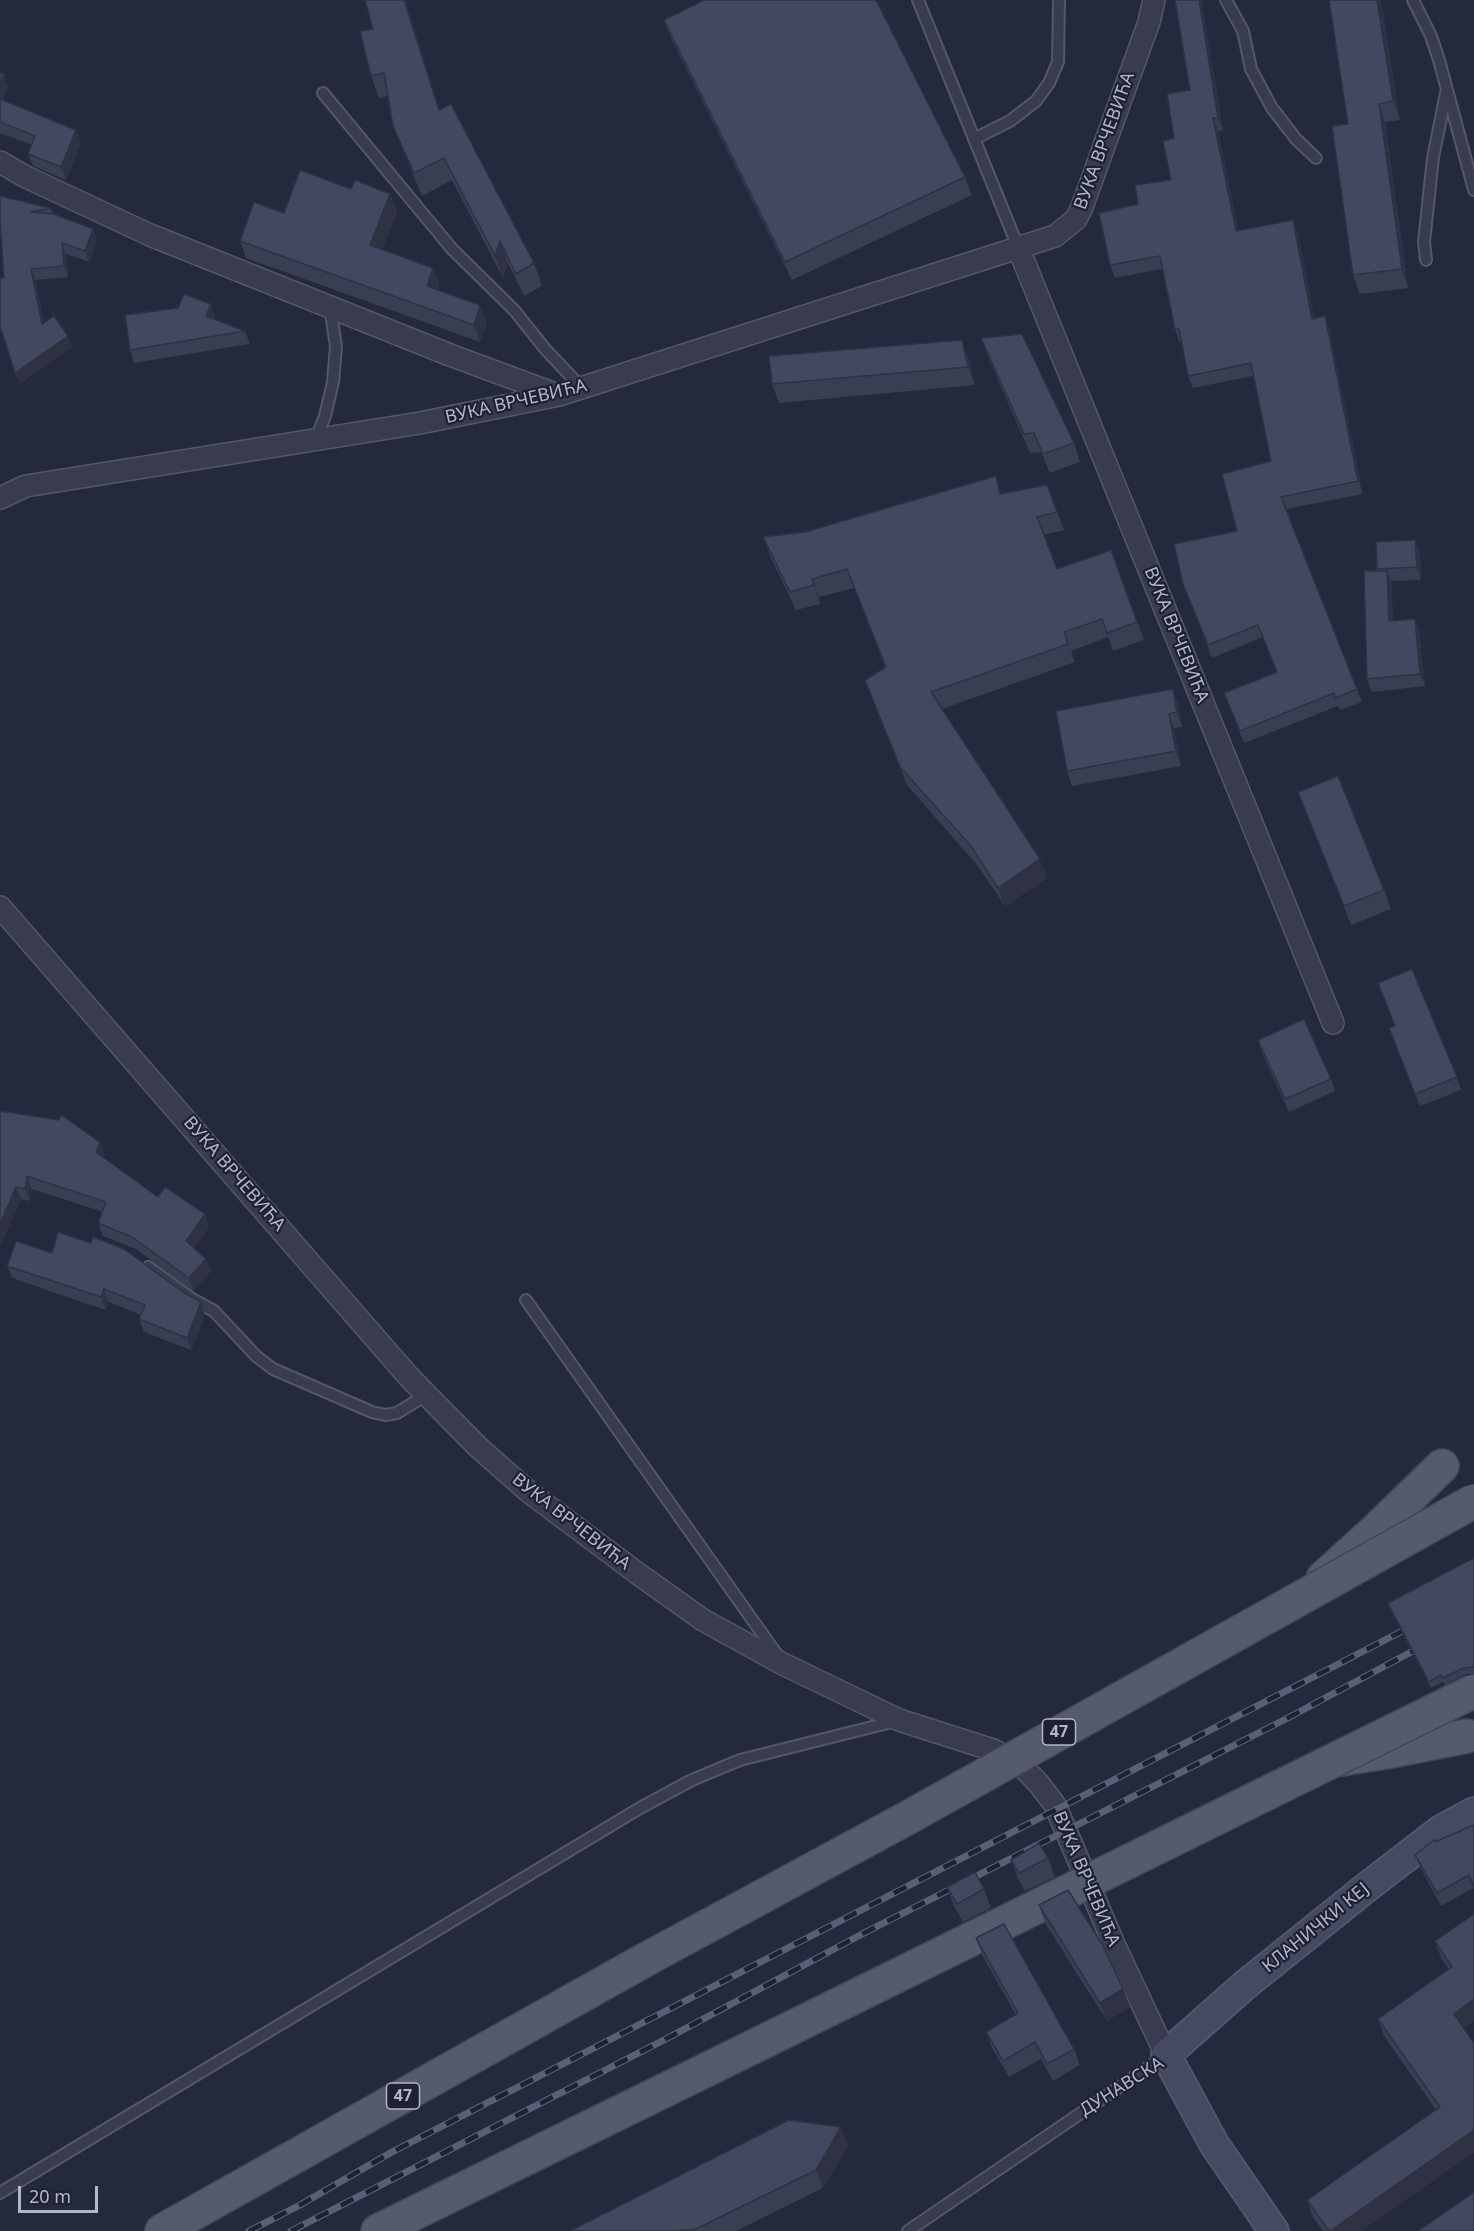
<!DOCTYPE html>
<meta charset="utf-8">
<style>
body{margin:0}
#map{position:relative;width:1474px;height:2231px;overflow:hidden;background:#24293e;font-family:"Noto Sans",sans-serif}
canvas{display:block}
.scale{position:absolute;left:18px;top:2186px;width:80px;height:27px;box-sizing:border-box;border:3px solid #b4b7c9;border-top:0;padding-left:8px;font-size:18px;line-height:21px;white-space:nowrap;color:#b4b7c9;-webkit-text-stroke:4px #1d2133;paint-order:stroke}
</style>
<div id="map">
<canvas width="1474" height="2231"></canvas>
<div class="scale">20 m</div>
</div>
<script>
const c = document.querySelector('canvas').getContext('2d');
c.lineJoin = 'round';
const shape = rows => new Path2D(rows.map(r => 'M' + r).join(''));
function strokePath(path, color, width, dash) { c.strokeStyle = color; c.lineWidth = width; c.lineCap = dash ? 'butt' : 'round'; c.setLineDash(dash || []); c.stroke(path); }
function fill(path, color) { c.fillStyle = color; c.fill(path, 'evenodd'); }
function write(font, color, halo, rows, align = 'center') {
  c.font = font + ' "Noto Sans",sans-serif'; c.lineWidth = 4.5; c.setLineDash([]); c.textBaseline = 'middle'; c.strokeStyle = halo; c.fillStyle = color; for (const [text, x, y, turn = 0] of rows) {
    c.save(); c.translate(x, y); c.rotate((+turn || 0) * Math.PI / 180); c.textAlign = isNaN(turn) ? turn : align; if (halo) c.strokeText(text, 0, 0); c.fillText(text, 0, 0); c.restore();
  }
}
const lane = shape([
 [918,0,1018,247],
 [1226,0,1243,31,1251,69,1272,108,1296,139,1316,158],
 [1413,0,1431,36,1439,60,1474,190],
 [323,93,452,249,514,310,546,350,582,388],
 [974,139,1010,121,1036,101,1049,83,1058,62,1059,0],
 [1426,260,1424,242,1433,158,1446,93],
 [316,439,325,416,333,382,336,346,330,307],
 [148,1267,192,1299,214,1311,256,1356,273,1369,372,1412,385,1415,397,1413,426,1395],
 [526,1300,778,1656],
 [0,2193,640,1808,692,1780,740,1760,896,1721],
 [908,2231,1166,2055]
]);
const street = shape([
 [0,162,26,177,150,235,450,355,558,395],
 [1018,247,1333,1023],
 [0,498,26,486,420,423,559,395,1055,236,1076,219,1082,207,1149,22,1154,0],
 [0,907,409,1377,478,1447,529,1492,637,1573,703,1620,783,1664,899,1720,993,1750,1019,1763,1039,1784,1055,1805,1113,1942,1166,2055]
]);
const secondary = shape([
 [1274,2231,1214,2144,1166,2055,1245,1985,1367,1887,1441,1830,1474,1812]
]);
const primary = shape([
 [1323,1578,1375,1531,1442,1466],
 [1342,1759,1386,1752,1467,1736],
 [162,2231,643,1961],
 [378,2231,704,2071]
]);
strokePath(lane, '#535769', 14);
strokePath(street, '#535769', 24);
strokePath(secondary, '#535769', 32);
strokePath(primary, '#414557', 36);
strokePath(lane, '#383c4e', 10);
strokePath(street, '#383c4e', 21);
strokePath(secondary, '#454961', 28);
strokePath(primary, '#565a6e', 33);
const rail = shape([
 [249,2231,300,2205,392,2152,1416,1624],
 [291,2231,664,2040,864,1933,1284,1720,1426,1644]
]);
strokePath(rail, '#595f75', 7);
strokePath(rail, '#1d2133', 4.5, [14]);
const primaryBridge = shape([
 [643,1961,911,1816,1474,1501],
 [704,2071,1474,1691]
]);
strokePath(primaryBridge, '#414557', 36, []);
strokePath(primaryBridge, '#565a6e', 33);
fill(shape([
 [365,0,405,0,440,110,534,263,542,286,524,296,508,263,503,278,452,180,422,196,402,148,393,126,388,96,379,98,371,76,373,29],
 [1201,0,1223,130,1218,131,1238,231,1298,233,1314,318,1329,329,1363,494,1286,509,1362,702,1340,710,1338,706,1244,743,1224,693,1277,672,1263,637,1212,658,1183,584,1237,531,1271,461,1253,376,1193,388,1188,376,1181,342,1179,342,1175,329,1162,269,1115,278,1110,265,1138,204,1171,180,1174,138,1190,90],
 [1329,0,1381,0,1400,120,1385,122,1408,288,1360,294,1353,275,1348,124],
 [664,20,965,177,972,195,792,280,671,38],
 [0,73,4,74,8,87,3,100,81,143,66,180,33,166,28,154,32,145,0,133],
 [351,189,390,194,397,212,382,249,433,268,439,285,438,290,487,323,480,342,246,258,240,241],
 [0,196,50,208,53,214,93,229,97,240,89,262,66,254,68,277,35,280,44,323,72,347,19,384,2,331,0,332,0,278,4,278,0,229],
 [211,304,215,316,214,319,245,331,250,344,134,363,130,350],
 [981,338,1074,443,1080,462,1050,473,1041,452,1030,453,988,357],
 [962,340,968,358,975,385,779,403,772,384],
 [1047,485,1064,530,1044,535,1057,569,1111,550,1144,640,1113,651,1108,637,1071,651,1075,662,942,709,1047,878,1005,906,977,865,907,785,865,680,885,667,854,588,819,597,820,604,796,610,770,556,763,537,805,532],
 [1415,540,1420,553,1421,580,1391,581,1393,621,1415,619,1419,631,1425,686,1372,692,1367,679,1378,571,1377,569],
 [1178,703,1182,727,1174,728,1181,766,1072,786,1067,771],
 [1298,792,1384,890,1391,909,1351,925],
 [1378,983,1457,1077,1461,1090,1420,1106,1394,1041,1395,1026],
 [1258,1040,1331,1079,1335,1091,1289,1112,1262,1053],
 [0,1111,105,1155,103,1158,158,1197,205,1214,209,1227,194,1248,206,1259,211,1271,193,1291,136,1249,103,1236,98,1223,103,1212,32,1189,30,1201,21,1199,0,1246],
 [7,1266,205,1315,191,1350,144,1332,139,1319,141,1315,109,1302,105,1310,12,1278],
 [1474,1558,1474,1674,1466,1674,1445,1685,1443,1682,1431,1688,1390,1609,1388,1603],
 [1474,1825,1474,1890,1473,1888,1441,1906,1420,1867,1415,1855,1435,1842],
 [1048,1858,1055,1877,1025,1891,1018,1879,1011,1860],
 [947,1887,984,1889,991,1908,963,1922,954,1906],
 [1039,1905,1123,1989,1130,2007,1107,2021,1045,1923],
 [1474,1914,1474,2021,1464,2028,1474,2152,1361,2231,1323,2231,1313,2217,1307,2200,1436,2110,1384,2036,1378,2019,1449,1969,1441,1958,1435,1941],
 [976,1938,1074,2049,1080,2065,1053,2081,1041,2059,1009,2077,992,2048,986,2032,1016,2015,982,1955],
 [841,2127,848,2146,823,2188,736,2231,570,2231]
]), '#393e53');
fill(shape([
 [404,0,405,0,447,133,439,110],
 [1199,0,1201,0,1223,130,1218,118],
 [1377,0,1381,0,1400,120,1393,101],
 [4,74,8,87,0,108,0,84],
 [1379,104,1385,122,1408,288,1402,269],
 [1213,118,1218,131,1240,244,1236,231],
 [76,130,81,143,66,180,61,167],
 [390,194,397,212,377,263,370,245],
 [1293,220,1298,233,1317,331,1312,319],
 [93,229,97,240,89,262,85,251],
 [500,241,508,263,503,278,495,256],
 [62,243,66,254,68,277,64,266],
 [433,268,439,285,433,304,427,286],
 [31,269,35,280,46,335,42,324],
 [211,304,215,316,210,328,206,316],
 [480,305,487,323,480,342,474,325],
 [1325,316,1329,329,1363,494,1358,481],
 [68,336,72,347,19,384,15,373],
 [962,340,968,358,975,385,968,367],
 [1415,540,1420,553,1421,580,1417,567],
 [1387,571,1392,583,1393,634,1389,621],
 [812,579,819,597,820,604,814,585],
 [1415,619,1419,631,1425,686,1420,674],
 [1173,689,1178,703,1182,727,1177,712],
 [1169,714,1174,728,1181,766,1176,751],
 [1040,859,1047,878,1005,906,998,888],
 [100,1142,105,1155,100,1165,96,1152],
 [27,1176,32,1189,30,1201,25,1189],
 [16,1187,21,1199,0,1246,0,1224],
 [205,1214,209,1227,191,1253,186,1241],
 [206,1259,211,1271,193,1291,189,1278],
 [104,1289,109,1302,105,1310,101,1297],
 [201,1302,205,1315,191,1350,187,1338],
 [1123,1989,1130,2007,1107,2021,1100,2003],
 [1474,1999,1474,2021,1460,2031,1454,2014],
 [841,2127,848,2146,823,2188,816,2170],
 [1474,2130,1474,2152,1361,2231,1330,2231]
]), '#2e3243');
const building = shape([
 [365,0,404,0,439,110,451,104,534,263,516,274,500,241,495,256,444,158,414,173,393,126,384,73,371,76,360,31,373,29,365,0],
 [704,0,876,0,965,177,785,262,664,20,704,0],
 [1175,0,1199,0,1218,118,1213,118,1236,231,1293,220,1312,319,1325,316,1358,481,1281,497,1357,689,1335,698,1334,693,1240,731,1224,693,1277,672,1258,625,1208,645,1183,584,1174,544,1237,531,1222,474,1271,461,1251,363,1188,376,1179,329,1175,329,1160,256,1110,265,1099,213,1138,204,1135,185,1171,180,1163,141,1174,138,1167,94,1190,90,1175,0],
 [1329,0,1377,0,1393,101,1379,104,1402,269,1353,275,1332,126,1348,124,1329,0],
 [0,73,4,74,0,84,0,73],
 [0,99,76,130,61,167,28,154,35,136,0,122,0,99],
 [300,170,351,189,355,180,390,194,370,245,433,268,427,286,480,305,474,325,240,241,254,202,284,213,300,170],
 [0,196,50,208,31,212,54,214,93,229,85,251,62,243,64,266,31,269,42,324,54,316,68,336,15,373,0,326,0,278,4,278,0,220,0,196],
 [184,294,211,304,206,316,245,331,130,350,125,315,178,308,184,294],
 [1022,334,1074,443,1043,454,1034,433,1024,434,981,338,1022,334],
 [962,340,968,367,772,384,769,356,962,340],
 [996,476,1000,494,1047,485,1057,512,1037,517,1057,569,1111,550,1137,622,1107,633,1102,619,1064,632,1068,644,931,692,1040,859,998,888,971,846,900,767,865,680,886,667,847,569,812,579,814,585,790,592,763,537,805,532,996,476],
 [1415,540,1417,567,1377,569,1376,542,1415,540],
 [1364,571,1387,571,1389,621,1415,619,1420,674,1367,679,1364,571],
 [1173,689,1177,712,1169,714,1176,751,1067,771,1056,711,1173,689],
 [1338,776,1384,890,1344,906,1298,792,1338,776],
 [1412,969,1457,1077,1415,1094,1389,1028,1395,1026,1378,983,1412,969],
 [1304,1019,1331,1079,1285,1099,1258,1040,1304,1019],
 [0,1111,59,1120,61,1115,100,1142,96,1152,158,1197,165,1187,205,1214,186,1241,206,1259,189,1278,132,1237,98,1223,106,1202,27,1176,25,1189,16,1187,0,1224,0,1111],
 [58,1232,91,1243,93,1237,124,1249,183,1292,201,1302,187,1338,139,1319,145,1305,104,1289,101,1297,7,1266,16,1241,52,1253,58,1232],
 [1474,1558,1474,1667,1464,1668,1442,1678,1441,1675,1429,1682,1388,1603,1474,1558],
 [1474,1825,1474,1887,1469,1875,1437,1893,1415,1855,1434,1840,1435,1842,1474,1825],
 [1039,1843,1048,1858,1019,1873,1011,1860,1039,1843],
 [975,1872,984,1889,957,1904,947,1887,975,1872],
 [1068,1890,1102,1944,1123,1989,1100,2003,1039,1905,1068,1890],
 [1474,1914,1474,1999,1454,2014,1474,2043,1474,2130,1330,2231,1329,2231,1307,2200,1440,2107,1378,2019,1452,1967,1435,1941,1474,1914],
 [1004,1924,1074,2049,1047,2064,1035,2042,1003,2061,986,2032,1018,2013,976,1938,1004,1924],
 [789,2120,841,2127,816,2170,696,2229,674,2231,570,2231,789,2120],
 [1474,2192,1474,2231,1418,2231,1474,2192]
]);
fill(building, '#424860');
strokePath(building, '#2e3243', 1.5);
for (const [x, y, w] of [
 [1059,1732,33],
 [403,2096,33]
]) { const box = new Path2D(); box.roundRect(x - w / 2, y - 13, w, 26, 4.5); c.fillStyle = '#1d2133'; c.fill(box); strokePath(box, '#b4b7c9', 1.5); }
write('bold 16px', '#b4b7c9', null, [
 ["47",1059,1732],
 ["47",403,2096]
]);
write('18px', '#b4b7c9', '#1d2133', [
 ["ВУКА ВРЧЕВИЋА",1105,141,-70],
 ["ВУКА ВРЧЕВИЋА",516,402,-13],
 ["ВУКА ВРЧЕВИЋА",1176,635,68],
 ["ВУКА ВРЧЕВИЋА",234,1174,49],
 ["ВУКА ВРЧЕВИЋА",571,1522,38],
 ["ВУКА ВРЧЕВИЋА",1086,1879,67],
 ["КЛАНИЧКИ КЕЈ",1316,1928,-39],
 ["ДУНАВСКА",1122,2087,-32]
]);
</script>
